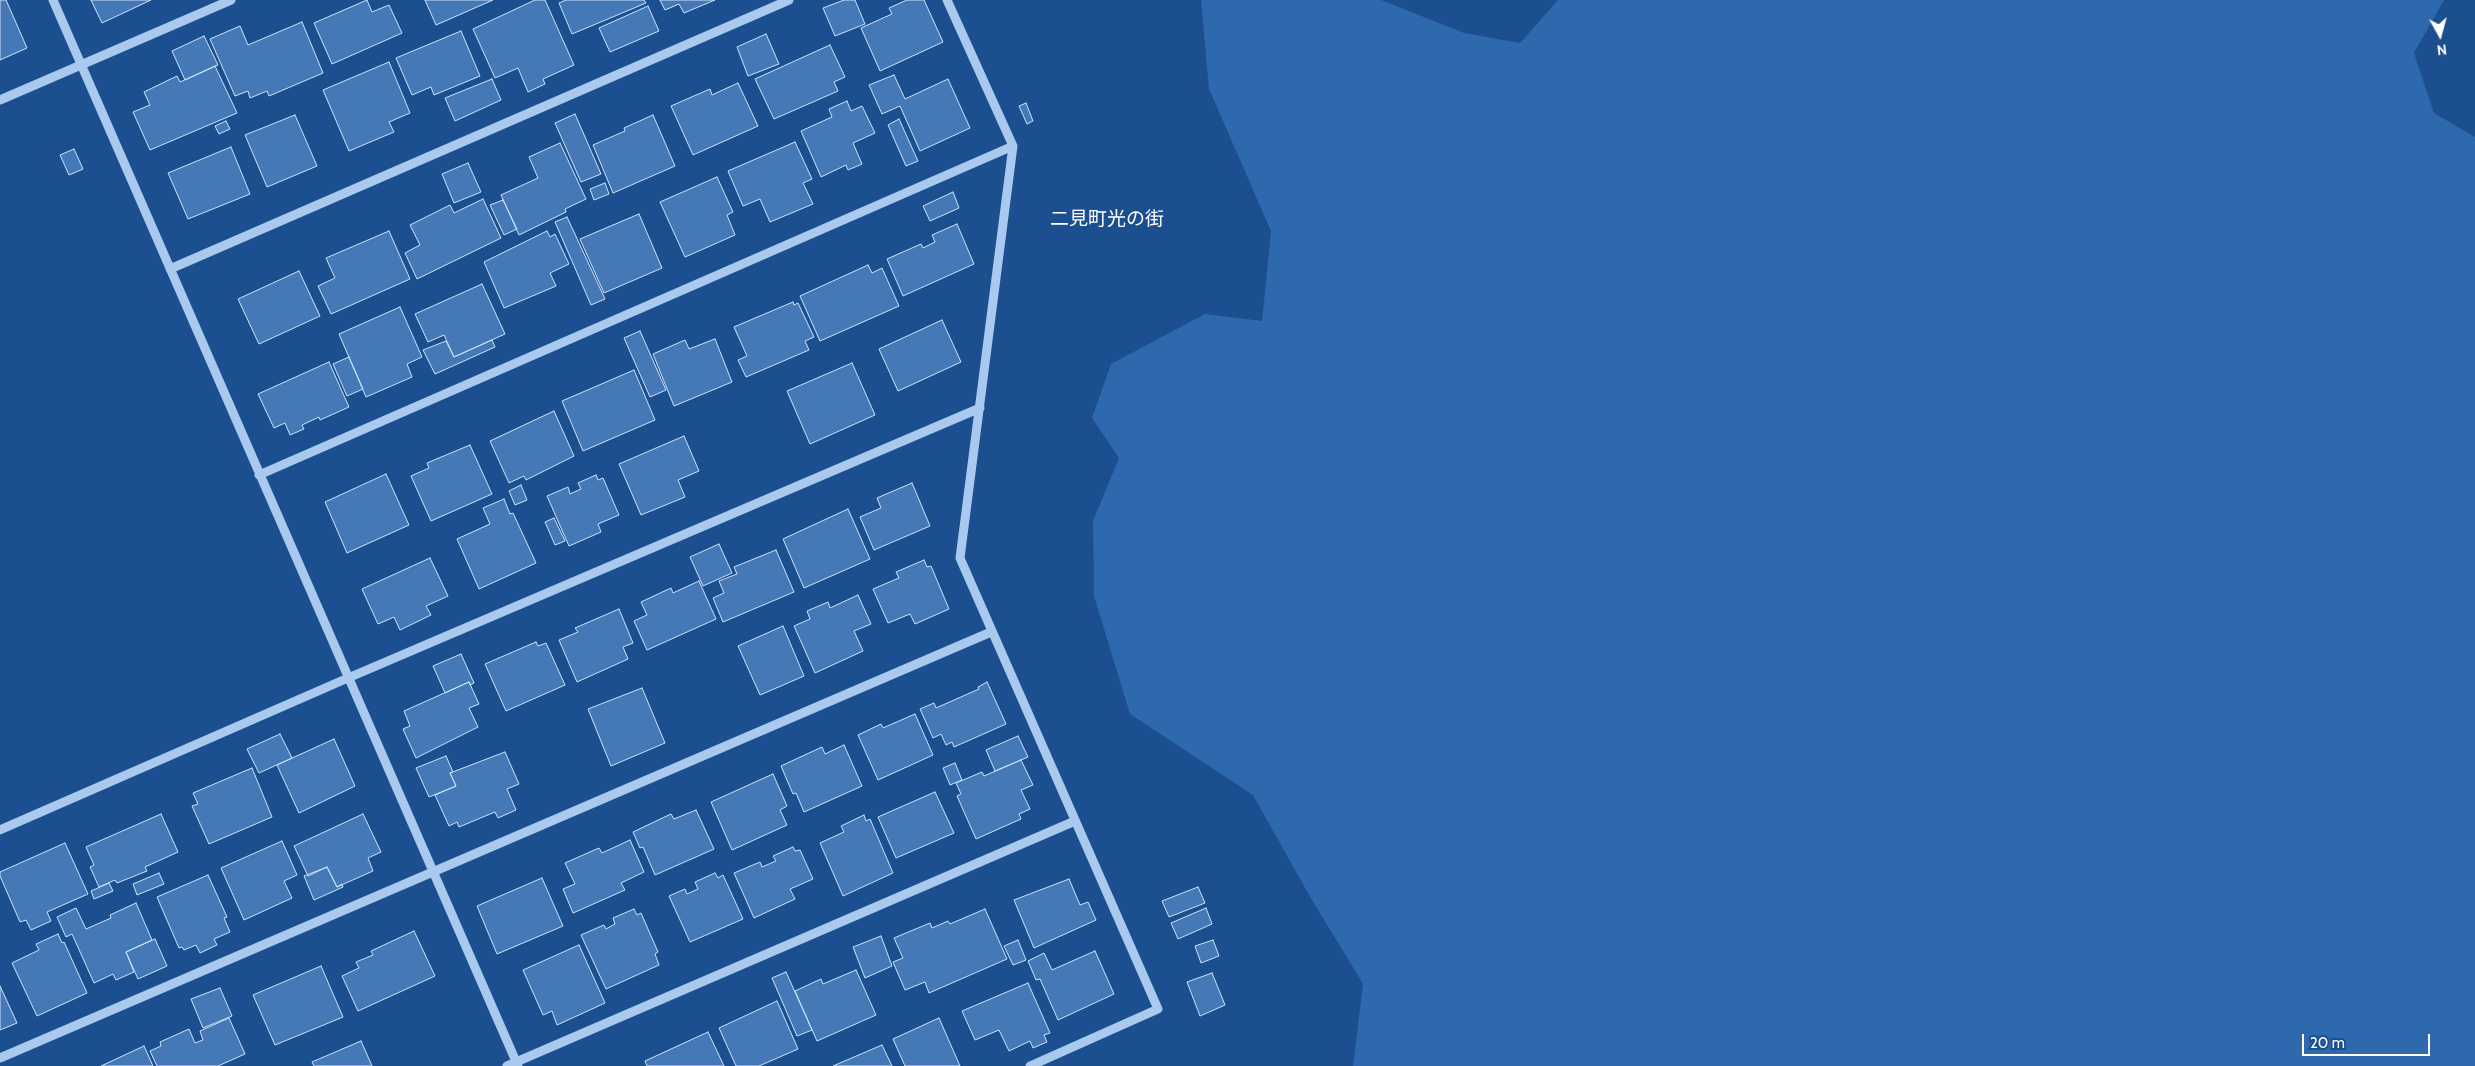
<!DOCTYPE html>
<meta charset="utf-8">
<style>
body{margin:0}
#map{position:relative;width:2475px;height:1066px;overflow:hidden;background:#1b4f8f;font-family:Cabin,sans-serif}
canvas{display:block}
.north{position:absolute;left:2415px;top:10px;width:50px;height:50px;-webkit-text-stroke:4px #1b4f8f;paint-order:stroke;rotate:173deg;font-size:14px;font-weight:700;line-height:20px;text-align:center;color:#fff}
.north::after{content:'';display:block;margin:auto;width:18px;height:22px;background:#fff;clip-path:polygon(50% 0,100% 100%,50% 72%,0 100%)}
.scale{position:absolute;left:2302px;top:1034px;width:128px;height:22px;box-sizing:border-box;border:2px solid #fff;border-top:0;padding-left:6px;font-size:15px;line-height:18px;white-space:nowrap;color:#fff;-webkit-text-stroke:4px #1b4f8f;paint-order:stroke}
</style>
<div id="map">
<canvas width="2475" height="1066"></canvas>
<div class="north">N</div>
<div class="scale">20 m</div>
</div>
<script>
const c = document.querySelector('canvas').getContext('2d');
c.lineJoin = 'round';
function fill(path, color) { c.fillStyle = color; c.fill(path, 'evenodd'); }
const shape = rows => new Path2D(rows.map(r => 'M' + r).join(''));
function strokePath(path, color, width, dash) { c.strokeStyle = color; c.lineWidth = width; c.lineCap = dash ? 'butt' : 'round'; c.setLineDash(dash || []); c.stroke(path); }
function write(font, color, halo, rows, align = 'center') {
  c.font = font + ' Cabin,"Noto Sans JP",sans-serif'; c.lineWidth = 4.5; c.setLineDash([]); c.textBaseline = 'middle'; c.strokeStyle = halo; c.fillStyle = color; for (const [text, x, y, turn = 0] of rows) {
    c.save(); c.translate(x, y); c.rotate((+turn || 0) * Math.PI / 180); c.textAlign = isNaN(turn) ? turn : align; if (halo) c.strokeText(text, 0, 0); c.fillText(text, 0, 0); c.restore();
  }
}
fill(shape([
 [1201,0,1381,0,1464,33,1520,43,1558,0,2444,0,2414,53,2434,113,2475,137,2475,1066,1353,1066,1363,984,1309,895,1253,795,1130,714,1094,596,1093,521,1119,458,1092,418,1111,364,1205,314,1262,321,1271,231,1209,89]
]), '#2e69ad');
const building = shape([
 [0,0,6,0,27,48,0,60,0,0],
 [91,0,151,0,102,23,91,0],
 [367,0,372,12,389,5,402,33,332,64,314,23,367,0],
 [425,0,493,0,436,25,425,0],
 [535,0,545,0,574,65,543,79,545,84,528,92,518,68,495,78,473,29,535,0],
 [566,0,644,0,646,3,572,34,559,3,566,0],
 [660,0,715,0,684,13,679,4,665,10,660,0],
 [844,0,855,0,865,24,835,36,823,8,844,0],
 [907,0,924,0,943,42,880,71,861,28,892,14,889,8,907,0],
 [648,6,659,31,610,52,599,28,648,6],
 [302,22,323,73,269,96,267,91,250,98,248,91,235,96,210,39,240,26,248,45,302,22],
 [461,31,480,76,434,95,431,87,412,95,396,58,461,31],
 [766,34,779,64,748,76,737,47,766,34],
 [204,36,218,65,185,80,172,51,204,36],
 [830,45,845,77,834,82,838,91,774,119,755,79,830,45],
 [389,62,410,113,389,122,394,132,349,151,323,90,389,62],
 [215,66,237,113,150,150,133,112,150,105,144,92,177,76,180,82,215,66],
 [894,75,905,99,948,79,970,128,920,151,900,106,882,114,869,85,894,75],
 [492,79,501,100,455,121,445,98,492,79],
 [738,83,758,126,693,155,671,106,710,89,712,95,738,83],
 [847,101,851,111,862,106,875,133,853,143,862,164,848,170,846,165,821,177,801,131,832,117,829,109,847,101],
 [1026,103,1033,121,1027,124,1019,106,1026,103],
 [575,114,601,174,581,182,555,123,575,114],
 [295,115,317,166,267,187,245,135,295,115],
 [653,115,675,166,613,193,593,145,625,131,624,128,653,115],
 [899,119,918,161,906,166,888,125,899,119],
 [226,121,230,129,219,134,215,126,226,121],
 [795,142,812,179,803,183,813,204,770,222,760,199,743,206,728,171,795,142],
 [560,143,586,199,565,209,566,212,519,235,501,195,538,178,529,157,560,143],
 [231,147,250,194,188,219,168,173,231,147],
 [74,149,83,169,69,175,60,155,74,149],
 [468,163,481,192,454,203,442,174,468,163],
 [717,177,733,212,727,215,735,235,685,257,660,202,717,177],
 [605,183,609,194,594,200,590,189,605,183],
 [953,192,959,208,930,221,923,206,953,192],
 [483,199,501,238,417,279,405,253,420,245,410,225,450,205,454,213,483,199],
 [503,200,517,229,504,235,490,205,503,200],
 [639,214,662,268,604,293,580,239,639,214],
 [567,217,605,299,591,305,555,222,567,217],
 [957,224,974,264,903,296,887,259,921,244,923,248,935,242,932,235,957,224],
 [389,231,410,279,331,314,318,286,335,278,326,258,389,231],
 [547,231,550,237,555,234,569,264,550,273,556,286,504,308,484,262,547,231],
 [868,265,872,273,882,268,899,306,820,341,800,296,868,265],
 [299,271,320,316,259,344,238,299,299,271],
 [482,284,505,334,454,357,444,335,428,342,415,314,482,284],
 [793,302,794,305,798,303,814,337,805,341,809,350,746,377,738,360,747,356,734,327,793,302],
 [400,307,422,357,407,364,412,377,366,397,339,334,400,307],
 [942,320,961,362,898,391,879,349,942,320],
 [640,331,666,390,650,397,624,338,640,331],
 [715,339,732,382,674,406,653,354,685,340,689,349,715,339],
 [492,340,495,347,435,374,423,350,446,341,454,357,492,340],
 [349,357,363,389,347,396,333,364,349,357],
 [329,362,349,407,320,420,319,417,302,425,304,429,290,435,285,423,274,428,258,394,329,362],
 [852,363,875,415,810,444,787,391,852,363],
 [634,370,655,420,583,451,562,401,634,370],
 [554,411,574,456,526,480,524,476,509,483,490,441,554,411],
 [684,436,699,471,678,480,685,497,641,515,619,464,684,436],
 [470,445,492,494,431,521,411,476,429,468,427,463,470,445],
 [386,474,409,525,347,553,325,502,386,474],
 [596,475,598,480,603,478,619,515,598,524,601,532,569,546,547,496,568,487,570,494,581,489,578,483,596,475],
 [912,483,930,526,874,550,860,517,881,508,877,498,912,483],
 [521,485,527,500,515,505,509,491,521,485],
 [504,499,510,514,513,513,536,563,479,589,457,539,490,524,483,508,504,499],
 [848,509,870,559,804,588,783,539,848,509],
 [554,518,565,541,555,545,545,522,554,518],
 [719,544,732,573,703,586,690,557,719,544],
 [776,550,794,592,723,622,713,598,724,593,719,581,737,574,734,567,776,550],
 [430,558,448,596,426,606,431,615,400,630,394,617,378,624,362,589,430,558],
 [924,560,927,567,931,566,949,609,915,624,910,614,888,623,873,589,899,578,896,572,924,560],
 [699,581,716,619,647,650,634,621,647,615,641,602,671,588,673,593,699,581],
 [858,595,871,624,854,631,863,651,815,673,794,626,810,619,807,611,828,602,830,608,858,595],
 [619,609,633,643,623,647,628,659,577,682,559,640,578,632,575,628,619,609],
 [783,626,804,676,760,695,738,646,783,626],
 [536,642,538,646,546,643,565,685,506,711,485,664,536,642],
 [461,654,474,683,470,685,469,682,445,693,433,666,461,654],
 [469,682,479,704,469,708,478,727,416,758,403,729,410,726,404,711,469,682],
 [987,682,1006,724,954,747,952,742,946,745,941,734,933,738,920,709,934,703,936,708,979,689,978,687,987,682],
 [642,688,665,743,611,766,588,709,642,688],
 [915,714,933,755,878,780,858,735,881,724,883,728,915,714],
 [280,734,292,758,259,773,247,749,280,734],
 [1018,736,1028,757,995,771,986,750,1018,736],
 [334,739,355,786,299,813,277,765,334,739],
 [844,745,862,786,804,812,796,793,793,794,781,766,822,747,825,754,844,745],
 [505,752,519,784,507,789,516,810,498,818,495,812,459,827,457,822,449,826,435,795,456,786,450,773,505,752],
 [446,756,453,772,450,773,456,786,429,797,416,768,446,756],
 [1021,760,1033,785,1021,790,1030,809,1019,814,1021,819,976,839,957,796,961,794,956,783,982,772,984,776,1021,760],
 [955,763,962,780,950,785,943,768,955,763],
 [252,768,272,817,209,844,192,806,198,804,193,793,252,768],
 [773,774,787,806,780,810,787,825,732,850,711,802,773,774],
 [935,792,954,833,896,858,878,817,935,792],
 [696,810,714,849,655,875,643,847,640,848,633,832,671,814,674,819,696,810],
 [161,814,178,852,145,867,147,871,117,883,115,880,99,887,90,867,94,865,86,847,161,814],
 [363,814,381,852,368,858,373,871,337,887,327,867,308,876,294,846,363,814],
 [864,815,866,821,870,819,893,873,843,896,820,843,844,832,841,826,864,815],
 [630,840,644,872,621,883,625,890,573,913,563,889,575,884,565,863,599,848,602,853,630,840],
 [282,841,297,875,284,881,292,898,244,920,221,868,282,841],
 [65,843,88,894,47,912,51,921,31,930,26,920,20,922,0,876,0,872,65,843],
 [793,847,795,851,800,850,813,879,790,889,795,899,754,918,734,873,760,862,762,867,776,861,773,856,793,847],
 [327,867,337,887,342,884,343,887,314,900,304,876,327,867],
 [159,873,164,884,137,895,133,884,159,873],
 [715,873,718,878,723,875,743,919,690,942,669,896,685,889,687,894,698,889,695,882,715,873],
 [208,875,227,917,224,918,230,932,214,939,217,945,200,953,196,945,184,950,182,947,179,948,157,897,208,875],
 [542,878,563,926,497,954,477,906,542,878],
 [1069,879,1080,905,1088,902,1096,920,1034,948,1014,900,1069,879],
 [109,883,113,891,94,899,91,891,109,883],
 [1198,887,1205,903,1169,917,1162,901,1198,887],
 [136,903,152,940,126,952,134,972,116,980,113,974,94,983,72,934,66,937,57,917,76,908,86,929,111,918,110,915,136,903],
 [1206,908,1212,924,1178,939,1171,923,1206,908],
 [634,909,637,915,641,913,658,952,655,954,659,965,606,989,581,935,604,925,606,929,615,924,613,918,634,909],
 [985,909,1007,959,929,993,925,982,905,990,893,962,903,958,894,938,930,923,932,928,948,921,950,924,985,909],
 [414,931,435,976,358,1011,342,976,359,968,356,962,373,955,371,951,414,931],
 [58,934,62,943,64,942,87,993,37,1016,12,963,39,950,36,944,58,934],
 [881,936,892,966,865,978,853,947,881,936],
 [155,939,167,966,138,979,126,952,155,939],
 [1018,940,1026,960,1013,965,1004,946,1018,940],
 [1213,940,1219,956,1201,963,1195,946,1213,940],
 [579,945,605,1003,557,1025,552,1011,543,1015,523,970,579,945],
 [1095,951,1114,994,1058,1020,1040,979,1036,980,1028,961,1044,953,1052,970,1095,951],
 [321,966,343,1017,275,1045,253,995,321,966],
 [856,970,876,1015,817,1041,795,991,821,979,823,984,856,970],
 [786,972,812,1030,797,1036,772,978,786,972],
 [1212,973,1225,1005,1200,1016,1187,982,1212,973],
 [1028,983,1050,1033,1044,1035,1047,1042,1033,1048,1030,1041,1009,1051,999,1030,975,1040,962,1011,1028,983],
 [0,986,17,1023,0,1030,0,986],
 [220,988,232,1016,203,1028,191,999,220,988],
 [777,1001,798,1049,759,1066,736,1066,719,1028,777,1001],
 [229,1018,245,1054,218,1066,157,1066,150,1051,161,1046,160,1042,189,1029,195,1043,203,1040,200,1031,229,1018],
 [939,1018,960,1066,905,1066,893,1039,939,1018],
 [708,1032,724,1066,647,1066,645,1061,708,1032],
 [361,1041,372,1066,314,1066,312,1062,361,1041],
 [882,1045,892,1066,833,1066,882,1045],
 [144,1046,153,1066,101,1066,144,1046]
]);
fill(building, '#4478b7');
strokePath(building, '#cfe3fa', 1);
strokePath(shape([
 [53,0,518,1066],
 [947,0,1013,146,960,558,1158,1009,1030,1066],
 [0,100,231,0],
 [170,269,789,0],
 [259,475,1013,146],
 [0,830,348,678,980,408],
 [0,1058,991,632],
 [507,1066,1075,821]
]), '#a9c9ee', 9);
write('19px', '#fff', '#1b4f8f', [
 ["二見町光の街",1107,219]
]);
</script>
